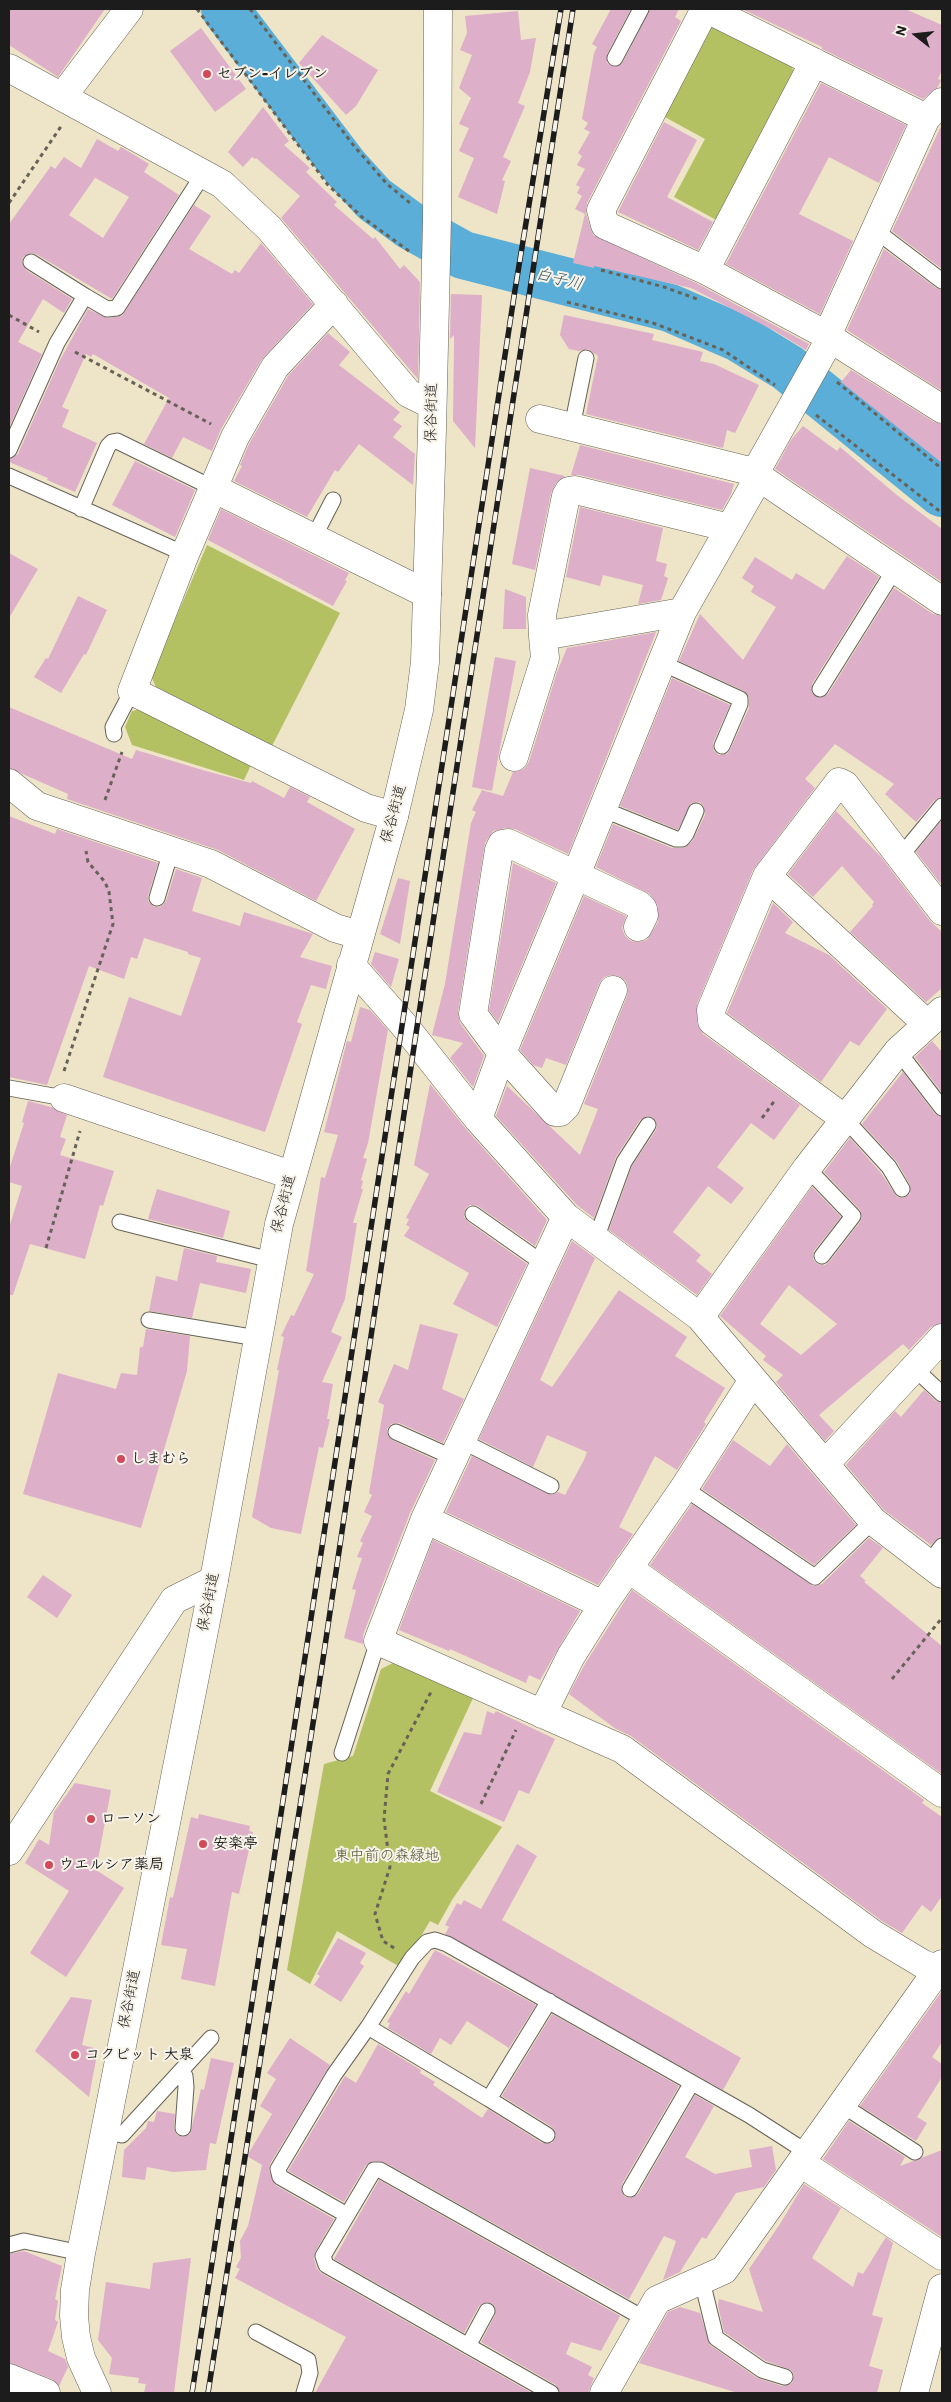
<!DOCTYPE html>
<meta charset="utf-8">
<style>
body{margin:0}
#map{position:relative;width:951px;height:2402px;overflow:hidden;background:#eee4c7;font-family:Itim,sans-serif}
canvas{display:block}
.frame{position:absolute;inset:0;border:10px solid #1c1c1c;pointer-events:none}
.north{position:absolute;left:891px;top:10px;width:50px;height:50px;-webkit-text-stroke:4px #f7f3e8;paint-order:stroke;rotate:286deg;font-size:14px;font-weight:700;line-height:20px;text-align:center;color:#1c1c1c}
.north::after{content:'';display:block;margin:auto;width:18px;height:22px;background:#1c1c1c;clip-path:polygon(50% 0,100% 100%,50% 72%,0 100%)}
</style>
<div id="map">
<canvas width="951" height="2402"></canvas>
<div class="frame"></div>
<div class="north">N</div>
</div>
<script>
const c = document.querySelector('canvas').getContext('2d');
c.lineJoin = 'round';
function fill(path, color) { c.fillStyle = color; c.fill(path, 'evenodd'); }
const shape = rows => new Path2D(rows.map(r => 'M' + r).join(''));
function strokePath(path, color, width, dash) { c.strokeStyle = color; c.lineWidth = width; c.lineCap = dash ? 'butt' : 'round'; c.setLineDash(dash || []); c.stroke(path); }
function write(font, color, halo, rows, align = 'center') {
  c.font = font + ' Itim,"Klee One",sans-serif'; c.lineWidth = 4; c.setLineDash([]); c.textBaseline = 'middle'; c.strokeStyle = halo; c.fillStyle = color; for (const [text, x, y, turn = 0] of rows) {
    c.save(); c.translate(x, y); c.rotate((+turn || 0) * Math.PI / 180); c.textAlign = isNaN(turn) ? turn : align; if (halo) c.strokeText(text, 0, 0); c.fillText(text, 0, 0); c.restore();
  }
}
fill(shape([
 [711,26,792,66,795,80,720,222,674,197,705,139,663,116],
 [207,545,340,613,272,746,156,687,151,676],
 [142,709,252,763,244,780,132,745,125,727,132,711],
 [393,1663,473,1698,430,1791,502,1827,452,1900,438,1925,430,1921,402,1968,337,1931,310,1984,287,1970,324,1764,353,1756,381,1669]
]), '#b3c163');
strokePath(shape([
 [225,9,345,167,374,199,411,226,463,255,670,308,739,338,788,368,942,493]
]), '#5baed7', 48);
fill(shape([
 [9,9,105,9,58,77,9,45],
 [611,9,631,9,607,54,607,63,615,67,623,62,650,9,679,9,675,17,681,21,587,203,586,214,593,235,698,284,809,344,806,350,775,331,691,288,594,266,594,268,573,263,585,214,575,209,582,196,577,193,580,187,576,185,585,169,577,165,582,156,578,153,590,132,584,129,588,123,582,119,594,53,597,47,592,44],
 [742,9,905,9,942,25,942,70,938,79,941,80,938,87,923,99,822,49,822,47],
 [518,11,521,40,536,38,530,72,518,103,525,106,503,157,511,161,502,180,505,181,497,214,458,197,474,158,459,151,469,128,459,124,471,98,459,88,472,55,460,50,467,33,465,16],
 [201,28,246,89,215,112,170,51],
 [322,35,378,70,356,106,346,115,299,63],
 [821,83,906,125,879,183,829,157,799,214,853,241,820,314,726,264],
 [263,107,289,141,284,145,310,168,306,172,337,202,334,205,373,239,375,237,400,269,404,265,420,282,418,379,281,218,300,196,256,158,255,159,252,157,243,167,228,152],
 [664,122,697,140,667,197,713,222,698,250,618,212],
 [942,124,942,269,892,231],
 [97,139,118,151,121,147,141,159,149,164,144,172,179,195,112,299,36,254,31,253,23,257,22,262,26,270,72,299,64,313,43,299,18,342,42,354,9,428,9,224,51,166,55,169,64,157,81,168],
 [92,176,129,197,103,238,69,215,95,178],
 [194,205,211,216,189,249,232,274,235,270,239,273,261,243,313,304,262,359,221,429,212,451,183,437,172,458,144,444,169,398,93,354,91,357,86,354,62,407,69,410,62,427,97,443,75,492,47,480,48,478,9,462,9,459,18,454,59,362,88,309,107,318,122,316],
 [884,249,936,288,942,290,942,391,847,330],
 [451,294,482,295,475,448,453,421,454,344,454,335,450,339],
 [564,315,654,334,652,340,703,352,700,361,714,364,759,385,735,433,727,430,723,448,586,414,598,356,588,349,579,351,569,349,560,335],
 [328,333,350,352,339,365,400,412,393,420,402,426,393,437,415,454,413,485,359,444,338,472,335,470,307,517,234,481,242,466,240,465,249,444,288,376],
 [851,370,934,422,942,424,942,463,841,382],
 [803,426,837,451,840,447,898,496,942,529,942,582,775,469,791,440],
 [580,445,734,484,731,494,722,510,579,475,571,475],
 [135,461,195,490,175,537,112,505],
 [530,468,565,476,556,483,551,493,535,570,512,564],
 [580,507,663,528,656,561,667,564,664,576,668,578,661,600,638,604,643,585,603,575,600,586,566,577],
 [221,509,349,573,345,580,347,581,333,606,208,540],
 [9,553,38,569,9,618],
 [847,556,879,577,812,684,812,693,819,698,828,694,894,588,933,614,942,616,942,797,935,800,916,822,885,794,894,784,835,744,805,779,815,788,753,870,697,1004,697,1023,703,1034,800,1105,774,1140,751,1123,717,1167,744,1188,731,1204,708,1186,673,1232,701,1255,696,1261,712,1274,697,1295,609,1230,632,1166,656,1130,657,1125,653,1117,648,1116,640,1120,616,1157,594,1218,577,1205,496,1116,507,1086,580,1155,598,1109,584,1104,627,996,628,988,626,981,619,976,611,975,604,977,599,984,566,1065,546,1058,542,1068,533,1065,520,1050,584,896,626,916,622,928,625,936,631,941,639,942,647,940,658,922,658,906,650,894,596,867,613,824,672,848,682,848,686,847,693,840,705,815,703,805,699,802,691,803,678,830,620,806,672,678,730,705,713,743,714,751,719,755,727,754,730,750,749,708,749,698,744,691,679,661,700,614,743,660,776,607,751,592,754,586,742,578,755,557,792,580,796,573,824,590],
 [505,589,526,597,526,629,503,629],
 [78,596,107,610,86,655,84,654,61,693,34,677,46,658,48,659],
 [656,632,568,854,515,829,506,828,493,831,485,843,458,1012,460,1023,484,1056,473,1087,450,1058,463,1043,432,1035,445,984,471,823,476,812,472,810,482,790,503,796,513,772,524,769,529,762,557,672,567,648],
 [495,657,516,661,492,791,472,787],
 [9,707,132,759,136,750,206,771,251,783,252,781,284,798,290,787,310,797,307,802,355,829,316,901,218,850,67,799,68,794,9,768],
 [836,811,881,857,930,921,942,932,942,988,926,1002,850,932,873,906,872,905,874,902,842,866,813,897,788,874],
 [9,816,55,834,57,829,158,863,148,896,148,901,154,907,160,907,166,901,176,869,202,878,192,911,240,926,244,912,313,934,300,957,332,966,326,989,311,985,297,1022,302,1024,265,1132,103,1077,129,997,181,1016,201,958,188,954,188,952,144,938,137,959,131,957,124,979,89,966,47,1085,9,1077],
 [942,820,942,880,940,883,916,852],
 [513,863,556,883,498,1022,489,1010],
 [398,878,410,881,400,944,380,934],
 [773,903,793,922,785,933,829,955,887,1009,859,1046,850,1041,821,1082,727,1013],
 [375,952,399,959,391,987,371,964],
 [360,1007,370,1010,388,1030,368,1143,363,1158,367,1159,361,1180,363,1181,361,1189,363,1189,353,1223,357,1223,345,1299,331,1332,342,1337,322,1382,333,1384,327,1419,330,1419,323,1448,319,1447,301,1534,271,1528,252,1517,279,1370,277,1370,284,1337,281,1336,291,1315,294,1316,314,1274,306,1271,321,1177,325,1178,338,1135,324,1132,347,1041,351,1042],
 [932,1041,942,1052,942,1093,915,1057],
 [903,1072,935,1114,942,1117,942,1323,931,1327,909,1350,903,1344,819,1415,834,1431,825,1441,776,1382,783,1375,763,1360,766,1356,720,1316,812,1187,841,1217,814,1251,813,1259,817,1264,825,1265,829,1262,860,1222,862,1217,860,1210,824,1172,850,1138,881,1173,897,1197,903,1198,910,1194,910,1185,897,1162,862,1124],
 [789,1285,837,1324,801,1355,760,1324],
 [430,1084,466,1129,547,1220,535,1246,478,1206,470,1205,465,1209,464,1217,468,1222,527,1264,497,1327,453,1304,469,1273,404,1236,410,1227,406,1225,409,1219,406,1218,429,1174,414,1165],
 [28,1101,51,1107,67,1115,60,1137,66,1139,60,1155,114,1171,103,1206,100,1205,85,1259,30,1244,13,1295,9,1295,9,1228,22,1186,9,1182,9,1170,24,1123,22,1122],
 [157,1189,230,1211,223,1238,148,1219],
 [572,1241,595,1258,540,1380,552,1387,619,1290,687,1337,675,1356,725,1388,704,1422,706,1424,677,1470,655,1456,619,1527,633,1534,598,1585,446,1512,472,1456,551,1495,558,1492,565,1495,584,1460,587,1452,547,1435,533,1467,479,1439],
 [184,1248,217,1256,216,1262,251,1269,246,1293,200,1283,192,1318,149,1311,156,1276,177,1281],
 [420,1324,458,1334,442,1389,464,1399,443,1443,399,1423,391,1424,387,1429,387,1433,392,1440,435,1460,410,1513,363,1635,363,1644,344,1638,356,1590,352,1589,362,1558,357,1557,363,1543,360,1541,372,1516,364,1512,372,1495,369,1493,384,1405,378,1402,394,1364,408,1370],
 [146,1329,190,1336,187,1371,141,1528,23,1494,58,1373,116,1389,121,1373,137,1375,140,1347,143,1347],
 [924,1390,936,1401,942,1403,942,1537,938,1538,931,1545,884,1510,846,1465,895,1411,901,1417],
 [733,1440,770,1466,787,1444,856,1525,814,1565,702,1489],
 [692,1504,813,1586,822,1584,869,1538,883,1548,860,1576,866,1581,864,1582,942,1646,942,1774,650,1565],
 [433,1540,580,1611,540,1680,529,1675,526,1683,450,1649,449,1651,399,1630],
 [43,1575,72,1595,57,1618,27,1597],
 [632,1590,924,1800,922,1803,942,1817,942,1896,931,1912,922,1905,902,1933,882,1921,631,1736,616,1729,569,1694,585,1664],
 [487,1711,494,1714,496,1711,555,1739,529,1794,519,1790,504,1822,437,1792,464,1732,481,1735],
 [75,1783,111,1790,96,1870,124,1888,66,1977,30,1953,69,1891,25,1863,39,1839,49,1845,54,1812],
 [199,1814,250,1826,249,1831,253,1832,239,1894,232,1892,215,1986,181,1979,187,1949,161,1945,170,1897,173,1898,191,1817,198,1819],
 [517,1844,537,1856,502,1920,741,2058,723,2090,445,1934,449,1927,445,1925,457,1903,461,1905,464,1900,481,1909],
 [338,1938,366,1953,360,1963,364,1966,341,2002,314,1985,320,1976,317,1974],
 [435,1950,536,2005,509,2048,467,2021,451,2045,440,2038,431,2054,388,2028,390,2023,387,2022,406,1991,409,1994],
 [942,1991,942,2042,932,2057,942,2064,942,2077,917,2117,927,2123,916,2141,860,2106],
 [71,1997,92,2000,82,2045,98,2049,89,2097,35,2051],
 [552,2014,679,2086,622,2184,621,2189,625,2197,630,2198,638,2194,695,2095,714,2106,685,2157,715,2174,752,2167,749,2150,772,2146,776,2170,764,2187,736,2193,706,2239,702,2237,680,2272,663,2280,676,2241,664,2236,629,2299,384,2162,374,2161,366,2165,344,2202,288,2171,345,2076,356,2083,378,2044,421,2070,420,2073,435,2082,433,2085,482,2118,488,2109,542,2143,552,2143,556,2135,552,2127,502,2096],
 [290,2038,330,2065,270,2164,269,2171,275,2185,334,2219,315,2252,314,2259,317,2269,321,2273,532,2393,315,2393,346,2337,235,2278,240,2269,236,2267,241,2258,240,2241,248,2226,262,2165,247,2156,272,2114,260,2106,276,2079,267,2073],
 [211,2058,234,2063,216,2144,210,2143,206,2170,173,2172,147,2167,145,2180,122,2177,124,2150,146,2128,148,2121,154,2122,157,2111,175,2114,174,2128,177,2135,183,2137,190,2134,201,2089,204,2090],
 [849,2121,905,2157,900,2166,942,2150,942,2237,823,2159],
 [379,2180,620,2316,601,2351,571,2342,566,2354,592,2367,588,2375,594,2378,588,2393,560,2393,556,2385,481,2342,495,2315,495,2307,491,2303,486,2302,479,2306,464,2333,334,2259],
 [804,2184,841,2208,812,2258,853,2287,858,2272,863,2274,886,2237,893,2243,872,2315,883,2318,869,2366,883,2370,877,2393,738,2393,639,2363,668,2312,680,2307,700,2313,710,2345,757,2378,782,2386,792,2383,794,2375,791,2370,766,2361,724,2332,718,2305,719,2299,763,2312,749,2269,780,2224],
 [24,2251,62,2266,55,2299,58,2301,55,2320,58,2322,48,2351,65,2359,68,2367,59,2386,52,2379,9,2363,9,2254],
 [191,2258,174,2393,144,2393,146,2384,138,2383,139,2378,109,2374,112,2358,98,2340,106,2282,150,2289,153,2263]
]), '#ddafc9');
const lane = shape([
 [615,58,641,9],
 [875,230,942,281],
 [31,262,85,296],
 [572,427,586,358],
 [9,450,57,343,85,296,107,309,117,308,204,173],
 [9,476,185,554],
 [81,509,108,446,112,442,117,441,213,488],
 [314,537,333,500],
 [662,663,740,699,740,704,722,746],
 [820,689,895,569],
 [114,734,113,727,132,691],
 [602,809,676,839,682,839,686,834,696,811],
 [900,857,942,806],
 [157,898,171,851],
 [898,1051,942,1108],
 [9,1088,64,1098],
 [845,1119,889,1167,902,1189],
 [807,1168,853,1216,822,1256],
 [473,1214,544,1264],
 [120,1222,271,1260],
 [596,1239,624,1162,648,1125],
 [149,1320,245,1336,257,1340],
 [914,1368,942,1394],
 [396,1432,454,1458],
 [462,1441,551,1486],
 [684,1488,815,1577,873,1521],
 [928,1564,942,1546],
 [342,1753,378,1641],
 [368,2027,489,2099,549,2001],
 [182,2071,185,2076,186,2087,183,2128],
 [489,2099,547,2135],
 [842,2105,915,2152],
 [104,2131,122,2135,211,2038],
 [630,2189,691,2084],
 [347,2215,280,2177,278,2169,334,2075,368,2027,412,1958,427,1942,435,1940,447,1944,749,2115,808,2153],
 [9,2245,24,2241,81,2253],
 [702,2281,716,2338,762,2370,785,2377],
 [256,2332,308,2360,310,2373,304,2393],
 [468,2346,487,2311],
 [551,2393,326,2265,323,2256,374,2170,380,2170,645,2319]
]);
const street = shape([
 [705,9,601,210,605,225,705,270,817,330,942,409],
 [707,9,926,118],
 [9,68,222,184,269,228,408,393,432,405],
 [62,97,129,9],
 [705,270,814,62],
 [334,304,275,367,235,437,185,554,132,691,366,808,394,816],
 [540,419,750,471,942,601],
 [213,488,427,594],
 [682,612,543,636,542,615,566,496,569,491,575,490,730,528],
 [514,757,545,658,543,636],
 [9,783,37,806,211,864,335,928,359,935],
 [767,876,927,1024],
 [351,965,403,1024,478,1119,566,1217,700,1317,873,1521,942,1574],
 [613,990,566,1106,560,1112,555,1112,502,1053,473,1014,499,850,502,844,508,843,639,905,643,909,644,915,638,927],
 [64,1098,291,1175],
 [478,1119,502,1053,576,875,682,612,755,484,760,464,830,339,831,327,926,118,942,102],
 [845,1119,712,1021,711,1010,767,876,839,782,845,785,942,911],
 [566,1217,425,1519,378,1641,622,1749,873,1934,923,1964,942,1971],
 [700,1317,807,1168,898,1051,942,1011],
 [826,1463,942,1338],
 [425,1519,603,1605],
 [628,1568,942,1793],
 [542,1714,571,1656,603,1605,684,1488,753,1380],
 [9,1851,174,1600,214,1580],
 [801,2163,942,2256],
 [9,2378,46,2393],
 [604,2393,657,2300,724,2270,942,1964],
 [914,2393,942,2288]
]);
const secondary = shape([
 [97,2393,81,2358,76,2337,74,2316,75,2290,81,2253,214,1580,279,1224,394,816,419,710,425,662,432,429,437,219,438,9]
]);
strokePath(lane, '#666258', 17);
strokePath(street, '#666258', 29);
strokePath(secondary, '#666258', 29);
strokePath(shape([
 [197,9,328,185,362,217,409,251],
 [250,9,354,146,387,184,410,203],
 [9,203,62,125],
 [601,270,664,287,697,299],
 [567,302,653,323,723,350,775,385],
 [9,315,39,332],
 [75,352,211,424],
 [837,382,942,469],
 [816,415,942,513],
 [105,800,122,752],
 [64,1071,113,924,109,892,105,882,88,862,86,851],
 [762,1118,775,1100],
 [46,1248,80,1131],
 [892,1679,942,1618],
 [481,1804,516,1730],
 [394,1948,383,1941,375,1914,390,1867,384,1819,388,1774,431,1692]
]), '#666258', 3, [4, 4]);
strokePath(lane, '#fff', 15);
strokePath(street, '#fff', 28);
strokePath(secondary, '#fff', 28);
const rail = shape([
 [192,2393,515,290,561,9],
 [208,2393,322,1666,415,1040,573,9]
]);
strokePath(rail, '#1c1c1c', 5.5);
strokePath(rail, '#f7f3e8', 4, [11]);
for (const [x, y, r, color] of [
 [207,74,5,"#d1495b"],
 [121,1459,5,"#d1495b"],
 [91,1819,5,"#d1495b"],
 [203,1844,5,"#d1495b"],
 [49,1865,5,"#d1495b"],
 [75,2055,5,"#d1495b"]
]) { const dot = new Path2D(); dot.arc(x, y, r, 0, 2 * Math.PI); c.fillStyle = color; c.fill(dot); strokePath(dot, '#f7f3e8', 2); }
write('bold 15px', '#1c1c1c', '#f7f3e8', [
 ["セブン-イレブン",217,74],
 ["しまむら",131,1459],
 ["ローソン",101,1819],
 ["安楽亭",213,1844],
 ["ウエルシア薬局",59,1865],
 ["コクピット 大泉",85,2055]
], 'left');
write('15px', '#1c1c1c', '#f7f3e8', [
 ["保谷街道",432,413,-89],
 ["保谷街道",394,814,-75],
 ["保谷街道",284,1204,-76],
 ["保谷街道",209,1602,-79],
 ["保谷街道",130,1999,-79]
]);
write('15px', '#515635', '#f7f3e8', [
 ["東中前の森緑地",387,1856]
]);
write('italic 16px', '#355667', '#f7f3e8', [
 ["白子川",559,280,14]
]);
</script>
